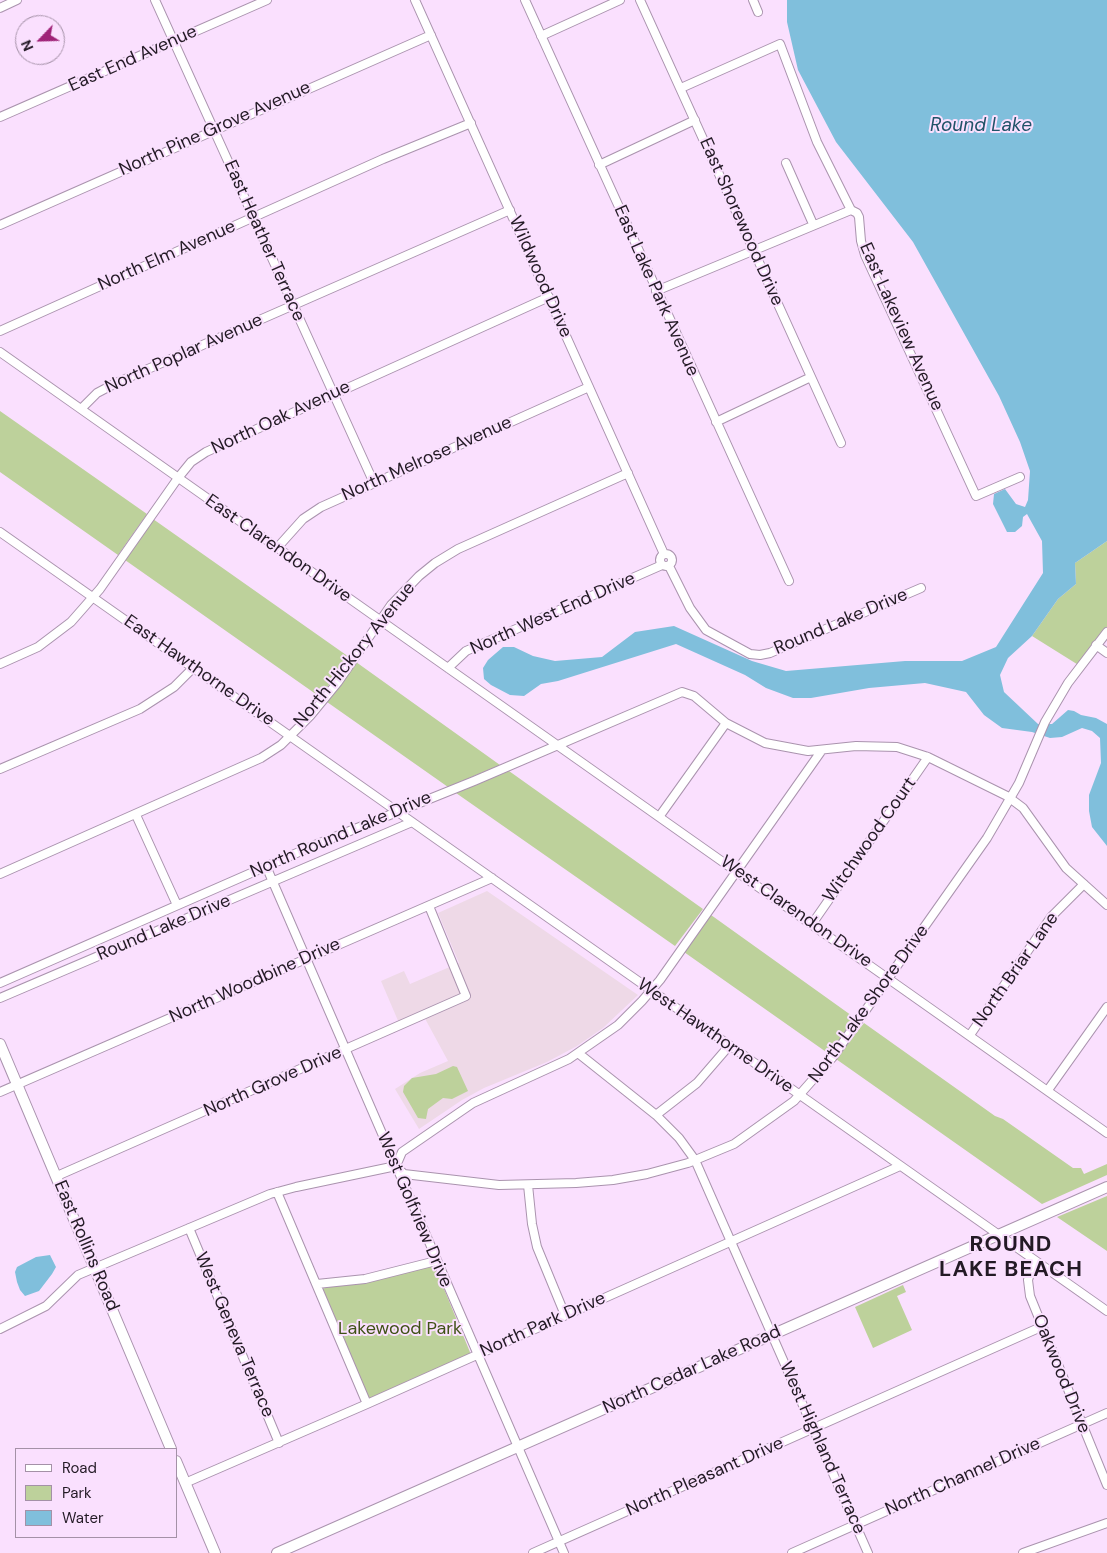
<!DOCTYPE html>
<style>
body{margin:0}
#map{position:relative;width:1107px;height:1553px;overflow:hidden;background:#fae0fe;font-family:"DM Sans",sans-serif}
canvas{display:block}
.legend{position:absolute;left:15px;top:1448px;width:162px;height:90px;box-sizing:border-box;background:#fae0fe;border:1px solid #a491a7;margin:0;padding:6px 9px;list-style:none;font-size:15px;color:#231a25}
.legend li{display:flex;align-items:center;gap:10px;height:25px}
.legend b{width:25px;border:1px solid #a491a7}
.north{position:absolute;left:15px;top:15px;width:50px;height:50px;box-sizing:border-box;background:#fae0fe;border:1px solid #a491a7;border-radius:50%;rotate:246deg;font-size:14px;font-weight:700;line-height:20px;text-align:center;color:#231a25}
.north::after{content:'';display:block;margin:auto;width:18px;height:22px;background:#9f2277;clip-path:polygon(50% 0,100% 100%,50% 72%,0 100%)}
</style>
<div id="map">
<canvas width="1107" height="1553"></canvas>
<ul class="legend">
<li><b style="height:6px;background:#fff"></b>Road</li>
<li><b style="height:14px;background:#bdd19b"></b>Park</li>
<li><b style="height:14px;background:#80bfdc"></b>Water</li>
</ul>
<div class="north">N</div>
</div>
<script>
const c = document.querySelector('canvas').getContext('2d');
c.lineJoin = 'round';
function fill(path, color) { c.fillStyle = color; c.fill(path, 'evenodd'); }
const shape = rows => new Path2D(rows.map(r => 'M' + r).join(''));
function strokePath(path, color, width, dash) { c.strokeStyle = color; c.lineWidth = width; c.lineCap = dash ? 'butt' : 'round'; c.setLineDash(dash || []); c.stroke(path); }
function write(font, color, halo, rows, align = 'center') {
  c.font = font + ' "DM Sans",sans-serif'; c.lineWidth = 4; c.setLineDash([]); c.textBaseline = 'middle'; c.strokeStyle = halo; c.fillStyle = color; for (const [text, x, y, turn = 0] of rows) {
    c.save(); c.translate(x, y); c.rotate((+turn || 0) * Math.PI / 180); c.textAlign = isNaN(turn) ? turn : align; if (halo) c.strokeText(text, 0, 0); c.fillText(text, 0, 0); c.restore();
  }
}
fill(shape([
 [487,891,638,995,603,1028,577,1046,547,1062,484,1088,462,1100,419,1129,395,1089,420,1073,448,1061,422,1013,399,1023,381,981,404,971,410,984,459,963,438,913]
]), '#eed9e7');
fill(shape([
 [0,411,147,514,118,555,0,472],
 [153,519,349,657,320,697,125,560],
 [1107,541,1107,632,1080,666,1032,636,1058,599,1076,584,1075,563],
 [356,662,500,765,448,787,327,702],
 [509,771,703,909,675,946,456,793],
 [711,915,855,1018,829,1054,684,952],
 [864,1023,995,1116,1003,1119,1073,1168,1081,1168,1084,1174,1107,1164,1107,1175,1042,1204,836,1059],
 [453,1066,457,1067,468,1091,452,1099,443,1098,428,1109,426,1119,418,1118,403,1092,404,1086,412,1078,436,1074],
 [1107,1196,1107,1251,1057,1217],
 [433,1262,472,1357,370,1403,321,1289],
 [903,1285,906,1292,897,1296,912,1330,873,1348,855,1307]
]), '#bdd19b');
fill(shape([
 [787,0,1107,0,1107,541,1075,563,1076,584,1058,599,1032,636,1008,658,1000,675,1004,692,1038,724,1052,724,1068,710,1074,711,1081,715,1096,718,1107,724,1107,846,1092,827,1089,811,1089,795,1101,763,1100,738,1092,731,1082,728,1062,737,1050,738,1032,732,1002,728,984,715,966,692,925,683,869,688,811,698,793,698,766,688,745,675,676,644,558,681,541,684,524,696,510,695,491,685,484,679,483,668,488,660,503,647,514,647,533,656,555,661,602,657,635,632,674,626,752,661,786,671,905,661,962,661,996,647,1043,573,1042,541,1027,514,1023,517,1022,526,1015,532,1007,532,993,504,994,494,1005,489,1016,504,1025,507,1028,500,1030,471,1020,442,999,396,913,242,836,142,798,70,787,22],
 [50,1255,56,1267,52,1274,39,1291,25,1296,20,1290,17,1282,15,1272,17,1267,36,1257]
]), '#80bfdc');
const street = shape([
 [155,0,373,481],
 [415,0,664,554],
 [525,0,789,581],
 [640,0,841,443],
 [753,0,758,12],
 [0,8,17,0],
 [541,36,620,0],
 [681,88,780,44,817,142,851,210,857,213,859,217,861,241,865,255,976,496,1020,477],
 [0,117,267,0],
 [786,163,813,224],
 [599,165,695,120],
 [0,225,431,35],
 [656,291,851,210],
 [0,331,383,159,471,123],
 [0,352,1107,1133],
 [81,409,97,393,116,383,510,210],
 [716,422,811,377],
 [0,532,1107,1311],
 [277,548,303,519,321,507,589,387],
 '660 560a6 6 0 1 1 12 0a6 6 0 1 1-12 0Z',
 [669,566,690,608,706,630,750,654,760,655,770,653,921,588],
 [1096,645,1107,653],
 [0,664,38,647,71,622,100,589,178,478,191,462,206,452,549,297],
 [448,668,466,651,662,565],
 [0,769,140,709,174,687,193,668],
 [136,815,177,905],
 [659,817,726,723],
 [266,866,564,1553],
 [0,874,261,758,281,745,310,716,338,682,391,605,419,576,435,563,458,549,628,473],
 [812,924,928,757],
 [0,983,315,845,474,781,682,692,694,696,726,723,765,743,808,751,856,746,897,747,928,757,1007,796,1023,808,1066,868,1107,905],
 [0,998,412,822],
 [970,1035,1051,917,1084,884],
 [578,1053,656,1115,679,1138,695,1160,868,1553],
 [1048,1090,1107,1007],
 [0,1092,492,878],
 [656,1115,697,1083,729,1046],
 [396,1166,402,1152,473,1103,569,1059,618,1025,642,1001,660,980,822,750],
 [57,1176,466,996,429,906],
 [528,1185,532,1224,537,1247,565,1315],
 [277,1192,367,1404],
 [189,1228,279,1443],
 [1034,1260,1028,1280,1030,1296,1107,1485],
 [317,1284,365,1279,436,1261],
 [0,1329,46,1306,78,1275,270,1194,296,1187,396,1166,404,1174,499,1185,576,1183,613,1180,647,1174,688,1163,734,1144,794,1101,832,1058,987,838,1019,783,1045,722,1068,683,1107,632],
 [185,1483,367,1404,900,1166],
 [533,1553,1041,1327],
 [792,1553,1107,1413],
 [1023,1553,1107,1523]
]);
const secondary = shape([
 [0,1044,171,1449],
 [176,1461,215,1553],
 [277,1553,1107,1187]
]);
strokePath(street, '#aa93ae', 10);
strokePath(secondary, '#aa93ae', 12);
strokePath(street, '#fff', 8);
strokePath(secondary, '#fff', 10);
write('18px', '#231a25', '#fae0fe', [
 ["East End Avenue",133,59,-24],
 ["North Pine Grove Avenue",215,129,-24],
 ["East Shorewood Drive",741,222,66],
 ["East Heather Terrace",264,241,66],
 ["North Elm Avenue",167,256,-24],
 ["Wildwood Drive",540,277,66],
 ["East Lake Park Avenue",656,291,66],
 ["East Lakeview Avenue",901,327,66],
 ["North Poplar Avenue",184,354,-24],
 ["North Oak Avenue",281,418,-25],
 ["North Melrose Avenue",427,459,-24],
 ["East Clarendon Drive",278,549,35],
 ["North West End Drive",553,614,-24],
 ["Round Lake Drive",841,622,-23],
 ["North Hickory Avenue",355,655,-51],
 ["East Hawthorne Drive",199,671,35],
 ["North Round Lake Drive",341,835,-23],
 ["Witchwood Court",870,840,-55],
 ["West Clarendon Drive",796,912,35],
 ["Round Lake Drive",164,928,-23],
 ["North Briar Lane",1016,970,-55],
 ["North Woodbine Drive",255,981,-24],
 ["North Lake Shore Drive",869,1004,-54],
 ["West Hawthorne Drive",715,1036,35],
 ["North Grove Drive",273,1082,-24],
 ["West Golfview Drive",414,1210,67],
 ["East Rollins Road",86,1246,67],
 ["North Park Drive",543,1325,-24],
 ["West Geneva Terrace",234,1335,67],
 ["North Cedar Lake Road",692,1370,-24],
 ["Oakwood Drive",1061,1374,68],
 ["West Highland Terrace",822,1448,66],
 ["North Pleasant Drive",705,1477,-24],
 ["North Channel Drive",963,1477,-24]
]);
write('18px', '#3f5116', '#fae0fe', [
 ["Lakewood Park",400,1329]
]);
write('italic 19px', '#205368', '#fae0fe', [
 ["Round Lake",981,126]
]);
c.letterSpacing = '1px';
write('bold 22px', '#231a25', '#fae0fe', [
 ["ROUND",1011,1245],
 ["LAKE BEACH",1011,1270]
]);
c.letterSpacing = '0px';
</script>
